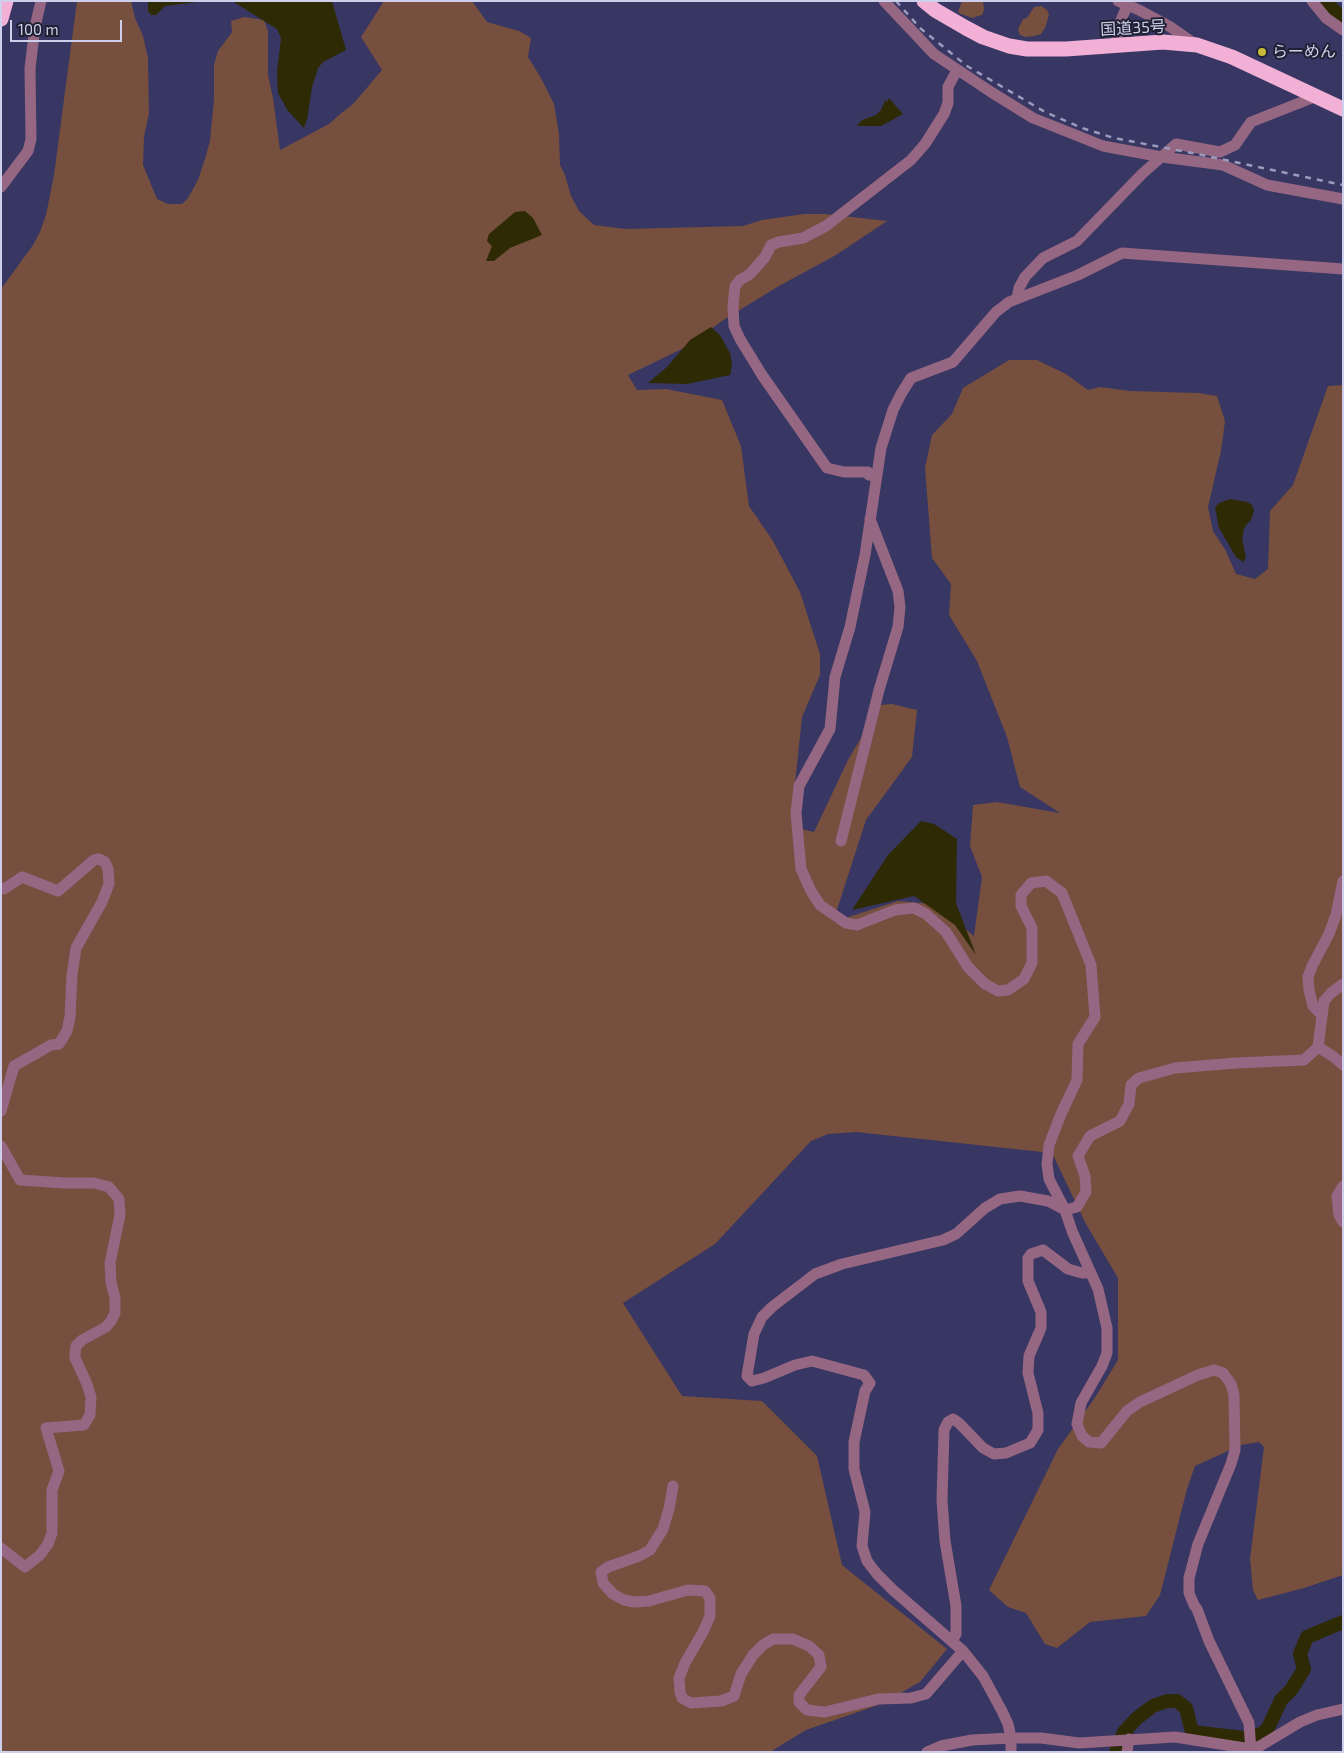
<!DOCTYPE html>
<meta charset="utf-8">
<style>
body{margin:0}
#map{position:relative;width:1344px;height:1753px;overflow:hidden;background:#383663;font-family:"Exo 2",sans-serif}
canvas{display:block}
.frame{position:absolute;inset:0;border:2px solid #cecfea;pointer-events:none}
.scale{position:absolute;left:10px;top:20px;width:112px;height:22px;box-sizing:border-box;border:2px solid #cecfea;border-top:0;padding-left:6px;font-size:15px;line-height:18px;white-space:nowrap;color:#cecfea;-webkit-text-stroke:4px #212135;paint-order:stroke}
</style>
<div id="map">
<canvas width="1344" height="1753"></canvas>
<div class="frame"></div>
<div class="scale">100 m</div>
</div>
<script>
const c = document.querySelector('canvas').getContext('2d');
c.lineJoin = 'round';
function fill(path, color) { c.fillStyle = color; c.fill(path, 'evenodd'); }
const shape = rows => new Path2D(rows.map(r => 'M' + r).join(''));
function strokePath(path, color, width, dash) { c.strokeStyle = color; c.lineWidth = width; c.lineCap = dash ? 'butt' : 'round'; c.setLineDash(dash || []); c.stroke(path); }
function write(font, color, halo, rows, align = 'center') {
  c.font = font + ' "Exo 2","Noto Sans JP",sans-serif'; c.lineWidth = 4; c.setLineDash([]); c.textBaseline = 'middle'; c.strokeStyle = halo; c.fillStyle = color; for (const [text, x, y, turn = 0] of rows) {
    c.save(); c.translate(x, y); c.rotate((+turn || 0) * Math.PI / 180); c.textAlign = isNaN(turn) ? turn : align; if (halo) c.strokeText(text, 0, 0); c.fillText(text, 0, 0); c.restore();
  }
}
fill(shape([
 [77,1,131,1,135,18,143,36,148,58,149,113,144,137,143,165,157,199,168,204,182,204,188,198,198,180,205,159,210,141,214,99,214,65,218,51,232,32,231,21,244,17,264,20,268,31,268,75,273,98,280,150,329,124,339,115,354,103,382,70,361,37,384,1,472,1,487,22,519,31,531,38,528,57,541,78,554,104,559,134,560,165,565,175,571,196,579,211,594,225,625,229,743,226,762,220,804,214,825,214,887,221,836,255,779,286,725,319,684,348,628,375,637,390,666,389,722,400,741,446,749,506,773,541,800,592,820,654,820,675,802,717,793,803,796,828,814,832,848,760,880,705,892,704,917,710,912,757,866,820,833,922,898,901,934,904,974,936,982,877,970,846,973,805,997,802,1060,813,1020,787,1007,737,977,661,949,615,951,584,932,558,925,468,932,435,952,414,963,388,1009,360,1037,360,1066,374,1088,390,1100,387,1130,391,1198,393,1217,396,1225,421,1221,451,1208,507,1213,531,1226,551,1236,574,1255,579,1268,569,1270,511,1293,485,1328,386,1343,385,1343,1575,1304,1588,1258,1600,1253,1590,1250,1559,1264,1447,1259,1442,1241,1445,1195,1466,1187,1489,1160,1595,1146,1616,1090,1622,1057,1648,1045,1644,1026,1613,1008,1607,989,1590,1058,1449,1094,1399,1118,1360,1118,1278,1086,1224,1052,1153,856,1132,828,1134,811,1141,715,1244,623,1303,682,1396,762,1401,817,1456,842,1565,947,1649,920,1682,881,1704,806,1730,770,1752,1,1752,1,289,33,245,40,232,46,215,54,175],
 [962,1,983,1,984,10,982,15,972,18,961,14,958,12],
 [1041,6,1047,10,1049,15,1045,28,1041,34,1035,36,1025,37,1020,35,1018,29,1023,19,1027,18,1034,7]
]), '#764f3f');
fill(shape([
 [148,1,206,1,165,6,156,15,151,15,148,11],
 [232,1,332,1,346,50,323,62,318,68,312,87,307,120,304,128,288,111,278,93,277,73,281,38,277,29],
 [889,98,903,114,881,126,857,126,862,120,876,115,881,110,885,101,888,101],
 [525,211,533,218,542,235,510,248,494,261,486,261,492,246,487,241,489,234,515,212],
 [711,327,720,335,730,353,732,365,730,375,687,384,648,383,667,367,690,340],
 [1230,499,1247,502,1252,505,1254,511,1251,520,1246,525,1244,529,1242,539,1246,558,1243,562,1236,557,1219,528,1215,507,1219,503],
 [921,821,934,824,957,839,956,903,976,955,955,925,914,896,852,910,888,855]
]), '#2e2b04');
strokePath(shape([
 [1324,1,1343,19],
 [1116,1752,1124,1732,1137,1718,1153,1706,1167,1701,1177,1701,1186,1708,1192,1732,1244,1738,1262,1734,1268,1728,1281,1700,1291,1690,1304,1669,1300,1654,1307,1637,1343,1622]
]), '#2e2b04', 14);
strokePath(shape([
 [884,1,934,54,991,92,1033,118,1103,146,1162,157,1223,165,1267,185,1343,199],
 [1118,1,1139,10,1169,26,1195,44],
 [1312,1,1326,18,1343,30],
 [1116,46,1119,25,1129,1],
 [1,187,28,151,31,139,30,68,35,27,41,1],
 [1017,298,1019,288,1025,277,1043,258,1077,241,1142,174,1176,144,1220,152,1235,145,1251,122,1317,96],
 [876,476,869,475,868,472,844,472,827,468,762,375,740,339,734,326,733,306,735,286,740,280,750,274,765,257,771,245,779,242,803,238,826,226,911,160,925,144,944,114,948,103,948,87,957,70],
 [841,841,879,690,898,627,900,607,898,591,870,519],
 [1,888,4,889,22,877,58,891,94,860,99,859,105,862,108,869,109,884,102,902,76,948,72,975,70,1017,67,1031,59,1044,51,1045,14,1066,1,1111],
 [1322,1015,1313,1006,1309,990,1308,977,1312,966,1329,934,1336,915,1343,881],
 [1318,1047,1334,1057,1343,1065],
 [1,1146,20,1180,64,1183,94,1183,109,1187,119,1199,120,1215,110,1263,111,1282,115,1298,115,1313,111,1321,106,1327,82,1340,76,1346,75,1353,75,1358,87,1384,91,1397,90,1415,84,1425,46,1428,59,1471,52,1490,52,1533,48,1544,40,1555,25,1567,1,1548],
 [1343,1186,1337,1196,1339,1215,1343,1222],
 [673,1486,669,1509,663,1529,650,1550,639,1556,608,1567,601,1572,603,1583,613,1594,624,1600,634,1602,649,1601,688,1590,705,1591,710,1598,710,1616,703,1632,685,1663,679,1678,680,1692,682,1698,691,1703,721,1701,734,1696,741,1674,753,1655,763,1645,773,1639,793,1639,809,1646,819,1655,821,1667,799,1695,799,1702,807,1710,815,1711,825,1712,878,1699,911,1698,926,1694,963,1651],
 [952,1641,956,1634,956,1606,945,1541,942,1500,944,1430,948,1422,953,1419,959,1423,983,1448,994,1454,1006,1453,1030,1443,1038,1430,1038,1413,1028,1373,1029,1356,1041,1328,1041,1312,1028,1281,1028,1258,1031,1254,1043,1250,1068,1269,1082,1273,1090,1273],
 [927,1752,941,1746,972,1740,1011,1738,1041,1738,1079,1743,1175,1737,1251,1749,1260,1746,1300,1722,1317,1715,1343,1709],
 [1011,1752,1011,1738,1008,1724,1002,1711,983,1676,963,1651,893,1590,877,1574,867,1561,862,1546,865,1512,854,1469,854,1442,865,1391,870,1383,864,1375,812,1361,795,1365,764,1378,752,1381,747,1376,754,1334,762,1317,772,1307,815,1274,842,1264,943,1240,956,1234,985,1208,1000,1199,1020,1196,1048,1201,1065,1210,1077,1207,1086,1192,1085,1176,1078,1156,1090,1136,1120,1121,1129,1104,1131,1085,1139,1078,1175,1068,1236,1063,1304,1060,1318,1047,1324,1001,1331,993,1343,984],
 [1127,1752,1129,1739],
 [1251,1752,1249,1723,1209,1641,1197,1609,1194,1605,1189,1593,1189,1578,1198,1544,1231,1464,1235,1450,1234,1395,1231,1384,1223,1373,1214,1370,1198,1375,1140,1402,1127,1411,1101,1443,1089,1442,1082,1436,1077,1424,1081,1403,1102,1366,1107,1353,1107,1328,1098,1289,1072,1231,1065,1210,1049,1179,1047,1164,1049,1145,1061,1114,1077,1080,1078,1044,1095,1017,1091,965,1062,893,1046,881,1031,883,1021,895,1021,906,1032,928,1032,963,1024,979,1008,990,998,991,985,984,968,967,946,932,926,914,914,908,895,910,857,925,846,923,820,905,811,891,801,869,796,813,799,786,830,729,835,677,850,627,865,555,881,448,893,410,901,394,911,378,953,362,996,312,1009,302,1078,275,1122,253,1343,269]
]), '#956782', 11);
strokePath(shape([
 [924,1,935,10,966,28,983,37,1009,46,1027,49,1066,49,1163,42,1197,45,1232,57,1343,109],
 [1,19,6,1]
]), '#f2b0d7', 15);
strokePath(shape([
 [896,1,920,28,967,66,1045,112,1082,128,1114,138,1192,153,1343,185]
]), '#9b9bbc', 2.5, [6, 6]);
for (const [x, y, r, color] of [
 [1262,52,5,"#c8bb3b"]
]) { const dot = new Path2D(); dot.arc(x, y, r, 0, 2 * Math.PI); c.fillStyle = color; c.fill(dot); strokePath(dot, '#212135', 2); }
write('16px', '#cecfea', '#212135', [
 ["国道35号",1133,28,-3]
]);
write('16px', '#cecfea', '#212135', [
 ["らーめん",1272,52]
], 'left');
</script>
